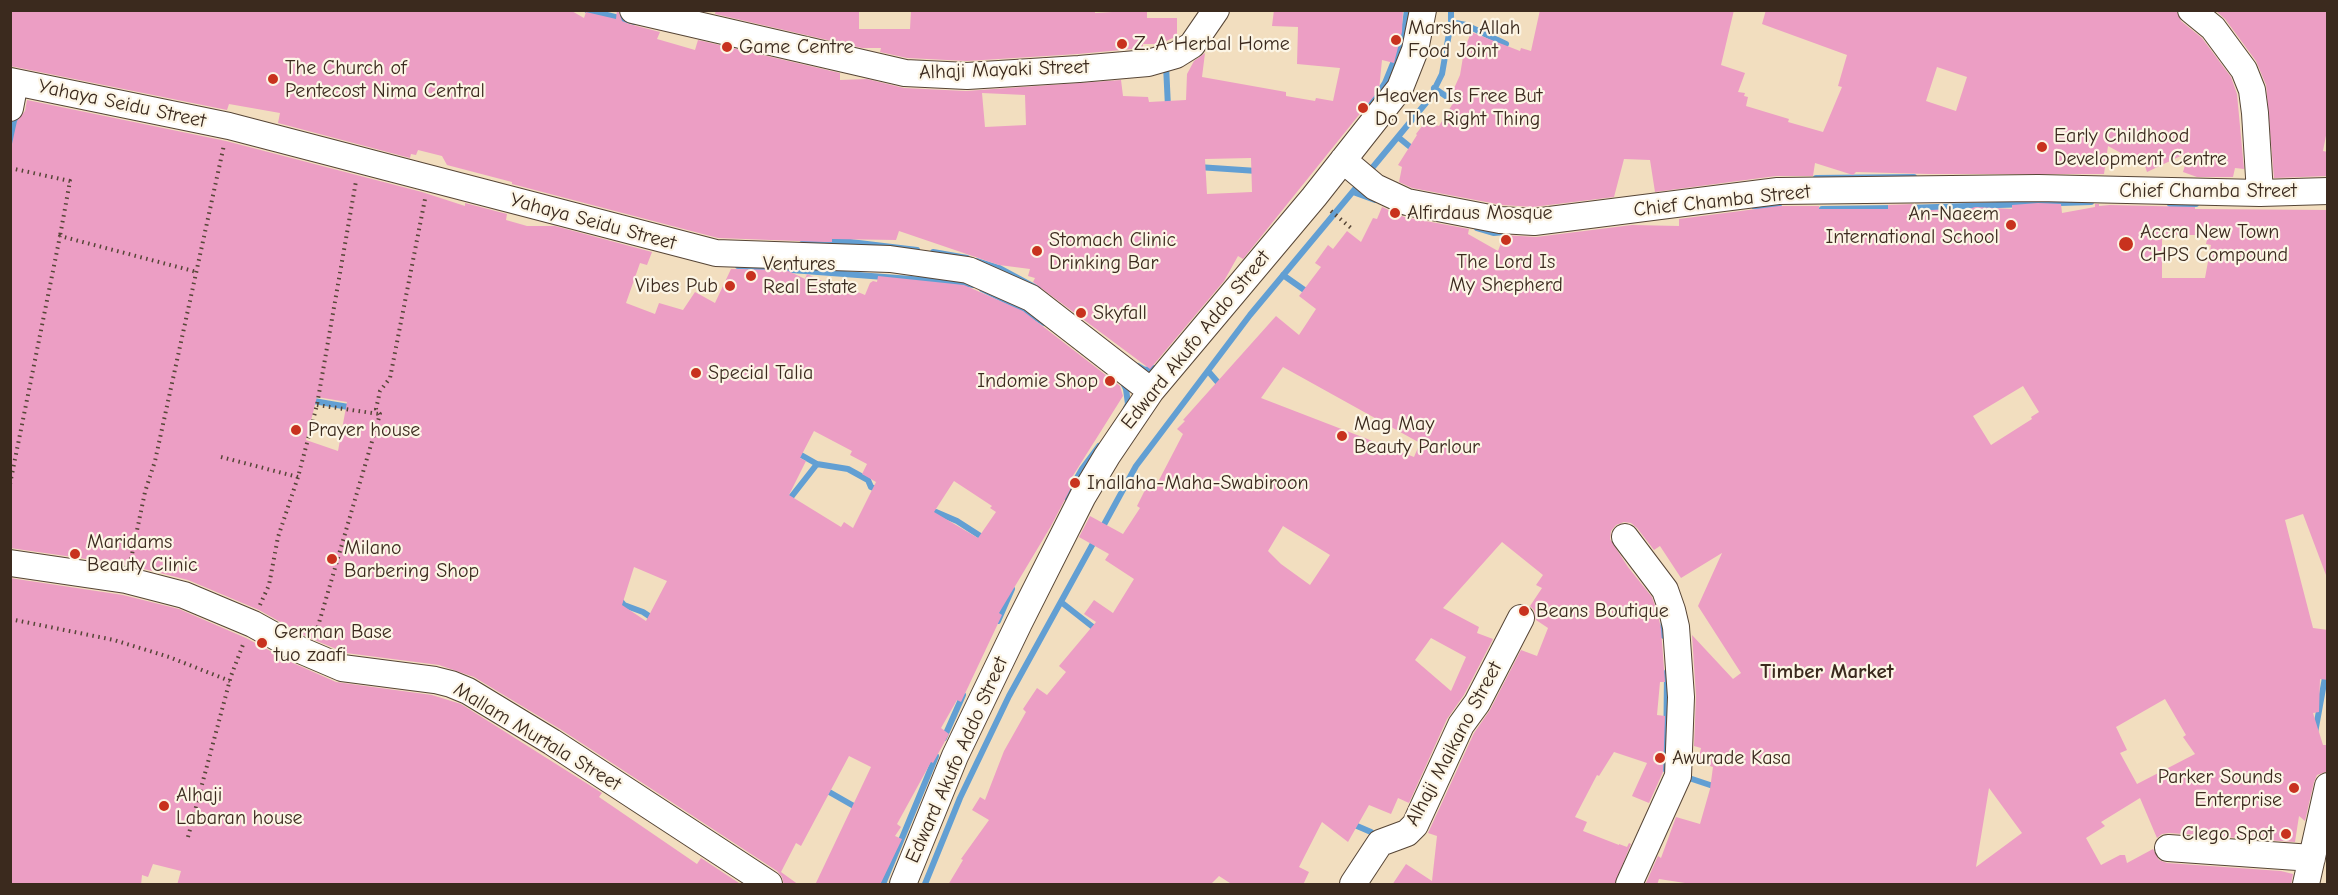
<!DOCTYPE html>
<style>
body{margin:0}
#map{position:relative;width:2338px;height:895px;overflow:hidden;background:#f2debf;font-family:"Comic Neue",sans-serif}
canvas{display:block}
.frame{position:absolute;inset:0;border:12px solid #3b2a1e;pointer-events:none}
</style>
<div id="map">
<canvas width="2338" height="895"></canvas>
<div class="frame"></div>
</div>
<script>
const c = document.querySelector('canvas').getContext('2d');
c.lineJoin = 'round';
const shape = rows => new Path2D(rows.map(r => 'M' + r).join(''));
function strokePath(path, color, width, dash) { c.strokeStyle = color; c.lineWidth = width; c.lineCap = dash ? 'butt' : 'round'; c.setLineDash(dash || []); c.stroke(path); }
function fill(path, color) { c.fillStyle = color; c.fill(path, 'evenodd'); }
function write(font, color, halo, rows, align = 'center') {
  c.font = font + ' "Comic Neue",sans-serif'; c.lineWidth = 4.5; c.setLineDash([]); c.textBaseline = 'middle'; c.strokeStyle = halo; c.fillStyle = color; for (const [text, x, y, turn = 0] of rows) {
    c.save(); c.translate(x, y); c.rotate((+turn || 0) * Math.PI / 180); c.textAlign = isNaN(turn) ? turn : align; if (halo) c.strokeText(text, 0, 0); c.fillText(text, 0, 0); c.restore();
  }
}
strokePath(shape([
 [587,10,635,22],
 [1451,22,1466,25,1506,44],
 [1166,65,1168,107],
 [1434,88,1450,99],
 [1366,112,1385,83,1403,39,1407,10],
 [1398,137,1409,146],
 [10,147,17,112],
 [1198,167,1257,171],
 [1368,173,1430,98,1442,74,1451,22,1451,10],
 [1816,178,1914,177],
 [1353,192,1375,200],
 [2170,204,2196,204],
 [1754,206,1779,207],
 [1906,208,2091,202],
 [1822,209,1896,208],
 [1477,228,1494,233,1505,232],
 [802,244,842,241,917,250],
 [933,252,967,258],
 [977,261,999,268,1038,289],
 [738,266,964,283,973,285],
 [1283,275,1310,294],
 [982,289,1017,306,1044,323],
 [1138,366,1145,370,1160,367],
 [1208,371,1221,386],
 [1122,381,1126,389,1128,404,1126,408],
 [308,400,354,408],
 [794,451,817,464,848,469,868,480,871,487,881,491],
 [1066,497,1082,469,1099,446],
 [788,501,817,464],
 [936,512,957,521,985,539],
 [1101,530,1136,466,1250,315,1360,183],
 [618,598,624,605,643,612,655,620],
 [1061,602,1098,631],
 [998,621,1012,589],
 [1664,621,1662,635,1666,637,1667,641],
 [2315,733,2326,672],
 [944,738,963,695],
 [1666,770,1667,672],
 [1683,776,1716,787],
 [824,789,859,809],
 [1350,823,1371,832],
 [883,884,936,756],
 [925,884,960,798,1009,696,1096,538]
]), '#629fd3', 6);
fill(shape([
 [10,10,570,10,584,18,586,12,616,19,617,10,618,10,622,21,629,24,660,32,657,39,695,50,698,40,840,73,840,80,867,79,904,88,966,91,1121,80,1123,96,1148,97,1149,102,1186,100,1187,74,1194,61,1205,53,1202,77,1286,92,1286,96,1315,101,1316,98,1333,101,1340,68,1297,64,1298,27,1272,26,1274,10,1403,10,1402,32,1395,59,1394,63,1382,60,1379,90,1243,259,1238,256,1224,281,1150,369,1033,282,1035,278,1028,276,1030,269,999,265,899,231,896,240,832,239,832,242,824,242,718,238,512,184,512,182,447,165,442,156,418,150,416,155,411,154,410,158,278,123,280,113,229,104,227,110,10,66],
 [982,93,1025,95,1026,125,985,127],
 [1251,158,1252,192,1207,194,1205,159],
 [716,10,859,10,859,29,910,29,911,10,1095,10,1095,13,1147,10,1147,18,1177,18,1177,36,1160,44,1143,44,1143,48,1078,54,967,61,907,58,880,52,881,48,862,48,715,14],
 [1540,10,1734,10,1721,65,1745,73,1738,92,1745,93,1744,96,1748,97,1746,106,1789,119,1788,122,1823,132,1842,87,1838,86,1847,55,1762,24,1766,10,2176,10,2181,21,2202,38,2231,77,2237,94,2244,169,2235,168,2233,177,2197,177,2183,172,2189,152,2147,172,2145,166,2108,146,2104,174,1929,174,1856,172,1853,175,1815,163,1813,176,1776,176,1655,192,1650,160,1624,159,1614,197,1533,207,1502,205,1412,188,1399,182,1402,167,1398,165,1417,135,1416,134,1425,122,1439,126,1458,95,1452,93,1460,75,1464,51,1471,32,1520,51,1521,48,1531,51],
 [1937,67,1967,77,1956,111,1926,101],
 [2215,10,2328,10,2328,125,2323,151,2328,152,2328,176,2274,178,2266,85,2256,61,2225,19],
 [27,100,226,141,422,192,465,206,465,203,507,214,506,220,527,226,555,226,652,252,647,265,640,263,626,303,655,314,659,303,683,310,695,292,715,303,731,269,786,270,805,279,807,274,829,284,829,280,865,295,870,283,873,281,877,282,878,276,964,285,1023,311,1120,386,1123,396,1069,482,1073,484,1051,526,999,613,1002,615,961,702,957,700,941,728,949,734,933,763,931,762,897,824,901,827,895,836,902,839,880,885,815,885,871,767,849,756,801,846,796,843,781,872,799,885,784,885,782,877,777,871,560,729,474,677,439,665,346,653,307,637,259,610,188,580,128,565,10,548,10,153,17,121,25,111],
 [317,397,347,402,338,451,306,440],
 [814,431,852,451,850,455,867,464,862,474,876,482,853,528,844,522,841,527,789,495,806,461,800,458],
 [954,481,992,506,990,508,996,512,978,538,934,512],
 [634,567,667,581,646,621,622,605],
 [2038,203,2061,204,2062,213,2095,207,2095,204,2099,204,2099,206,2110,205,2195,207,2195,209,2328,210,2328,575,2326,575,2303,514,2285,520,2313,628,2328,630,2328,680,2320,679,2319,712,2313,713,2323,745,2328,745,2328,771,2317,775,2314,782,2305,821,2299,816,2295,842,2169,833,2162,834,2157,838,2140,798,2101,822,2105,826,2086,838,2101,865,2120,855,2125,855,2127,863,2153,849,2159,860,2167,863,2281,871,2293,874,2291,885,1698,885,1659,879,1657,885,1645,885,1658,856,1661,858,1676,817,1700,824,1710,789,1713,767,1698,762,1701,748,1694,746,1696,696,1692,635,1733,679,1741,673,1698,606,1722,553,1681,578,1660,546,1654,550,1637,528,1631,523,1624,522,1616,525,1611,531,1610,539,1628,567,1652,597,1658,614,1661,629,1665,682,1660,682,1657,715,1665,716,1663,772,1649,803,1632,796,1647,763,1614,752,1599,776,1597,775,1575,817,1587,822,1583,831,1619,845,1619,844,1627,847,1629,843,1631,844,1614,885,1392,885,1406,864,1432,881,1437,836,1428,833,1474,733,1490,710,1521,650,1537,656,1548,628,1536,620,1534,610,1530,606,1542,588,1536,585,1543,575,1502,542,1443,608,1479,627,1477,633,1493,639,1464,695,1447,719,1409,803,1398,798,1391,814,1369,805,1348,842,1322,822,1299,867,1309,872,1303,885,1233,885,1219,876,1210,885,948,885,963,860,961,859,989,820,972,810,980,797,985,800,1004,751,1026,712,1023,709,1037,688,1047,695,1066,672,1059,666,1096,622,1084,614,1094,600,1113,613,1134,579,1105,560,1109,554,1079,537,1090,516,1123,534,1140,508,1137,506,1151,478,1158,482,1183,434,1177,429,1185,421,1183,420,1276,316,1299,335,1316,309,1299,296,1321,267,1315,263,1328,245,1333,249,1347,231,1361,242,1373,218,1377,219,1382,207,1404,217,1469,229,1468,234,1498,251,1504,235,1536,237,1632,225,1679,226,1679,219,1779,206,1819,206,1819,209,1888,209,1888,205,1914,204,1915,211,1948,209,1946,217,1975,207,2012,209,2012,205],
 [2162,235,2208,235,2206,244,2211,245,2205,278,2162,278],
 [1283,367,1420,443,1414,457,1261,398],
 [2023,386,2039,412,2031,417,2032,419,1991,445,1973,416],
 [1283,526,1330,555,1310,585,1281,564,1268,551],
 [1431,638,1466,657,1451,691,1415,660],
 [2165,699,2186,735,2183,737,2195,754,2137,784,2120,753,2127,750,2116,727],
 [1989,788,2022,833,1976,867],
 [10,578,123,595,179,609,246,638,293,663,336,682,432,695,461,704,602,793,599,797,697,864,701,858,742,885,177,885,181,871,153,864,148,877,142,875,141,885,10,885]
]), '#ec9ec4');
const minor = shape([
 [633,10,905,73,967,76,1079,69,1148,63,1176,55,1192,45,1216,10],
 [2191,10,2213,28,2244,70,2252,90,2255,113,2260,193],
 [10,81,229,126,716,253,890,259,968,270,1031,298,1151,391],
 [10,108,15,82],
 [1343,160,1375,187,1407,202,1500,220,1534,222,1778,191,2038,188,2260,193,2328,191],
 [1625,537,1665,590,1672,610,1676,627,1681,697,1678,776,1629,884],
 [10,563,126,580,184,595,253,624,300,650,342,668,435,680,451,684,468,691,552,742,769,884],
 [2168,848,2312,858],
 [903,884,955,756,1019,623,1083,496,1107,456,1151,391,1314,197,1400,88,1415,50,1423,10],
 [1353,884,1380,843,1407,833,1415,825,1461,725,1477,703,1521,618],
 [2306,884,2328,786]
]);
strokePath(minor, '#564536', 28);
strokePath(shape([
 [10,168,70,181,60,236],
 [1331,211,1351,228],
 [317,405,379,414],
 [221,457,298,477],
 [10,484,60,236,197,272],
 [131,559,145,492,155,461,224,145],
 [260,605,269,585,278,537,298,477,317,405,356,181],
 [10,619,114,640,169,657,230,681],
 [316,633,380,414,376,409,380,391,390,378,425,199],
 [188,837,231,676,244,642]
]), '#564536', 4, [1.5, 4.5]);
strokePath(minor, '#fff', 26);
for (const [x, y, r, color] of [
 [1396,40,6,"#c8321e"],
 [1122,44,6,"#c8321e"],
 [727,47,6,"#c8321e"],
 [273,79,6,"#c8321e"],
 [1363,108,6,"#c8321e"],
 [2042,147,6,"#c8321e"],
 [1395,213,6,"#c8321e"],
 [2011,225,6,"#c8321e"],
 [1506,240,6,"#c8321e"],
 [2126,244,8,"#c8321e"],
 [1037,251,6,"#c8321e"],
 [751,276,6,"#c8321e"],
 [730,286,6,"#c8321e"],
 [1081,313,6,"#c8321e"],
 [696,373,6,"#c8321e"],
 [1110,381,6,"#c8321e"],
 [296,430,6,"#c8321e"],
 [1342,436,6,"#c8321e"],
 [1075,483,6,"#c8321e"],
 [75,554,6,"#c8321e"],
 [332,559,6,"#c8321e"],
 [1524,611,6,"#c8321e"],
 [262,643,6,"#c8321e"],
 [1660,758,6,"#c8321e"],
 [2294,788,6,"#c8321e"],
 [164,806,6,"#c8321e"],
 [2286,834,6,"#c8321e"]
]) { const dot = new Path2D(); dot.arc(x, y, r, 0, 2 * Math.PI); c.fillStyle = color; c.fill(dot); strokePath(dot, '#fcf5e5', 2); }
write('20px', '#3b2a1e', '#fcf5e5', [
 ["Marsha Allah",1408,28],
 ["Food Joint",1408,51],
 ["Z. A Herbal Home",1134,44],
 ["Game Centre",739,47],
 ["The Church of",285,68],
 ["Pentecost Nima Central",285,91],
 ["Heaven Is Free But",1375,96],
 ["Do The Right Thing",1375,119],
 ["Early Childhood",2054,136],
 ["Development Centre",2054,159],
 ["Alfirdaus Mosque",1407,213],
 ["An-Naeem",1999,214,"right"],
 ["International School",1999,237,"right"],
 ["Accra New Town",2140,232],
 ["CHPS Compound",2140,255],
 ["Stomach Clinic",1049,240],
 ["Drinking Bar",1049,263],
 ["The Lord Is",1506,262,"center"],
 ["My Shepherd",1506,285,"center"],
 ["Ventures",763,264],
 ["Real Estate",763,287],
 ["Vibes Pub",718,286,"right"],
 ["Skyfall",1093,313],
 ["Special Talia",708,373],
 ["Indomie Shop",1098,381,"right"],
 ["Mag May",1354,424],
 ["Beauty Parlour",1354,447],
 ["Prayer house",308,430],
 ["Inallaha-Maha-Swabiroon",1087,483],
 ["Maridams",87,542],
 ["Beauty Clinic",87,565],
 ["Milano",344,548],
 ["Barbering Shop",344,571],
 ["Beans Boutique",1536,611],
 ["German Base",274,632],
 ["tuo zaafi",274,655],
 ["Awurade Kasa",1672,758],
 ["Parker Sounds",2282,777,"right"],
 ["Enterprise",2282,800,"right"],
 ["Alhaji",176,795],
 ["Labaran house",176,818],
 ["Clego Spot",2274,834,"right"]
], 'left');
write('20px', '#3b2a1e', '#fcf5e5', [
 ["Alhaji Mayaki Street",1004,70,-2],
 ["Yahaya Seidu Street",122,104,12],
 ["Chief Chamba Street",2208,191],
 ["Chief Chamba Street",1722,201,-6],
 ["Yahaya Seidu Street",593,222,15],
 ["Edward Akufo Addo Street",1196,340,-51],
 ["Mallam Murtala Street",537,737,31],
 ["Alhaji Maikano Street",1454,744,-62],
 ["Edward Akufo Addo Street",957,760,-66]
]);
write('bold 21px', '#3b2a1e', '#fcf5e5', [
 ["Timber Market",1827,672]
]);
</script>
